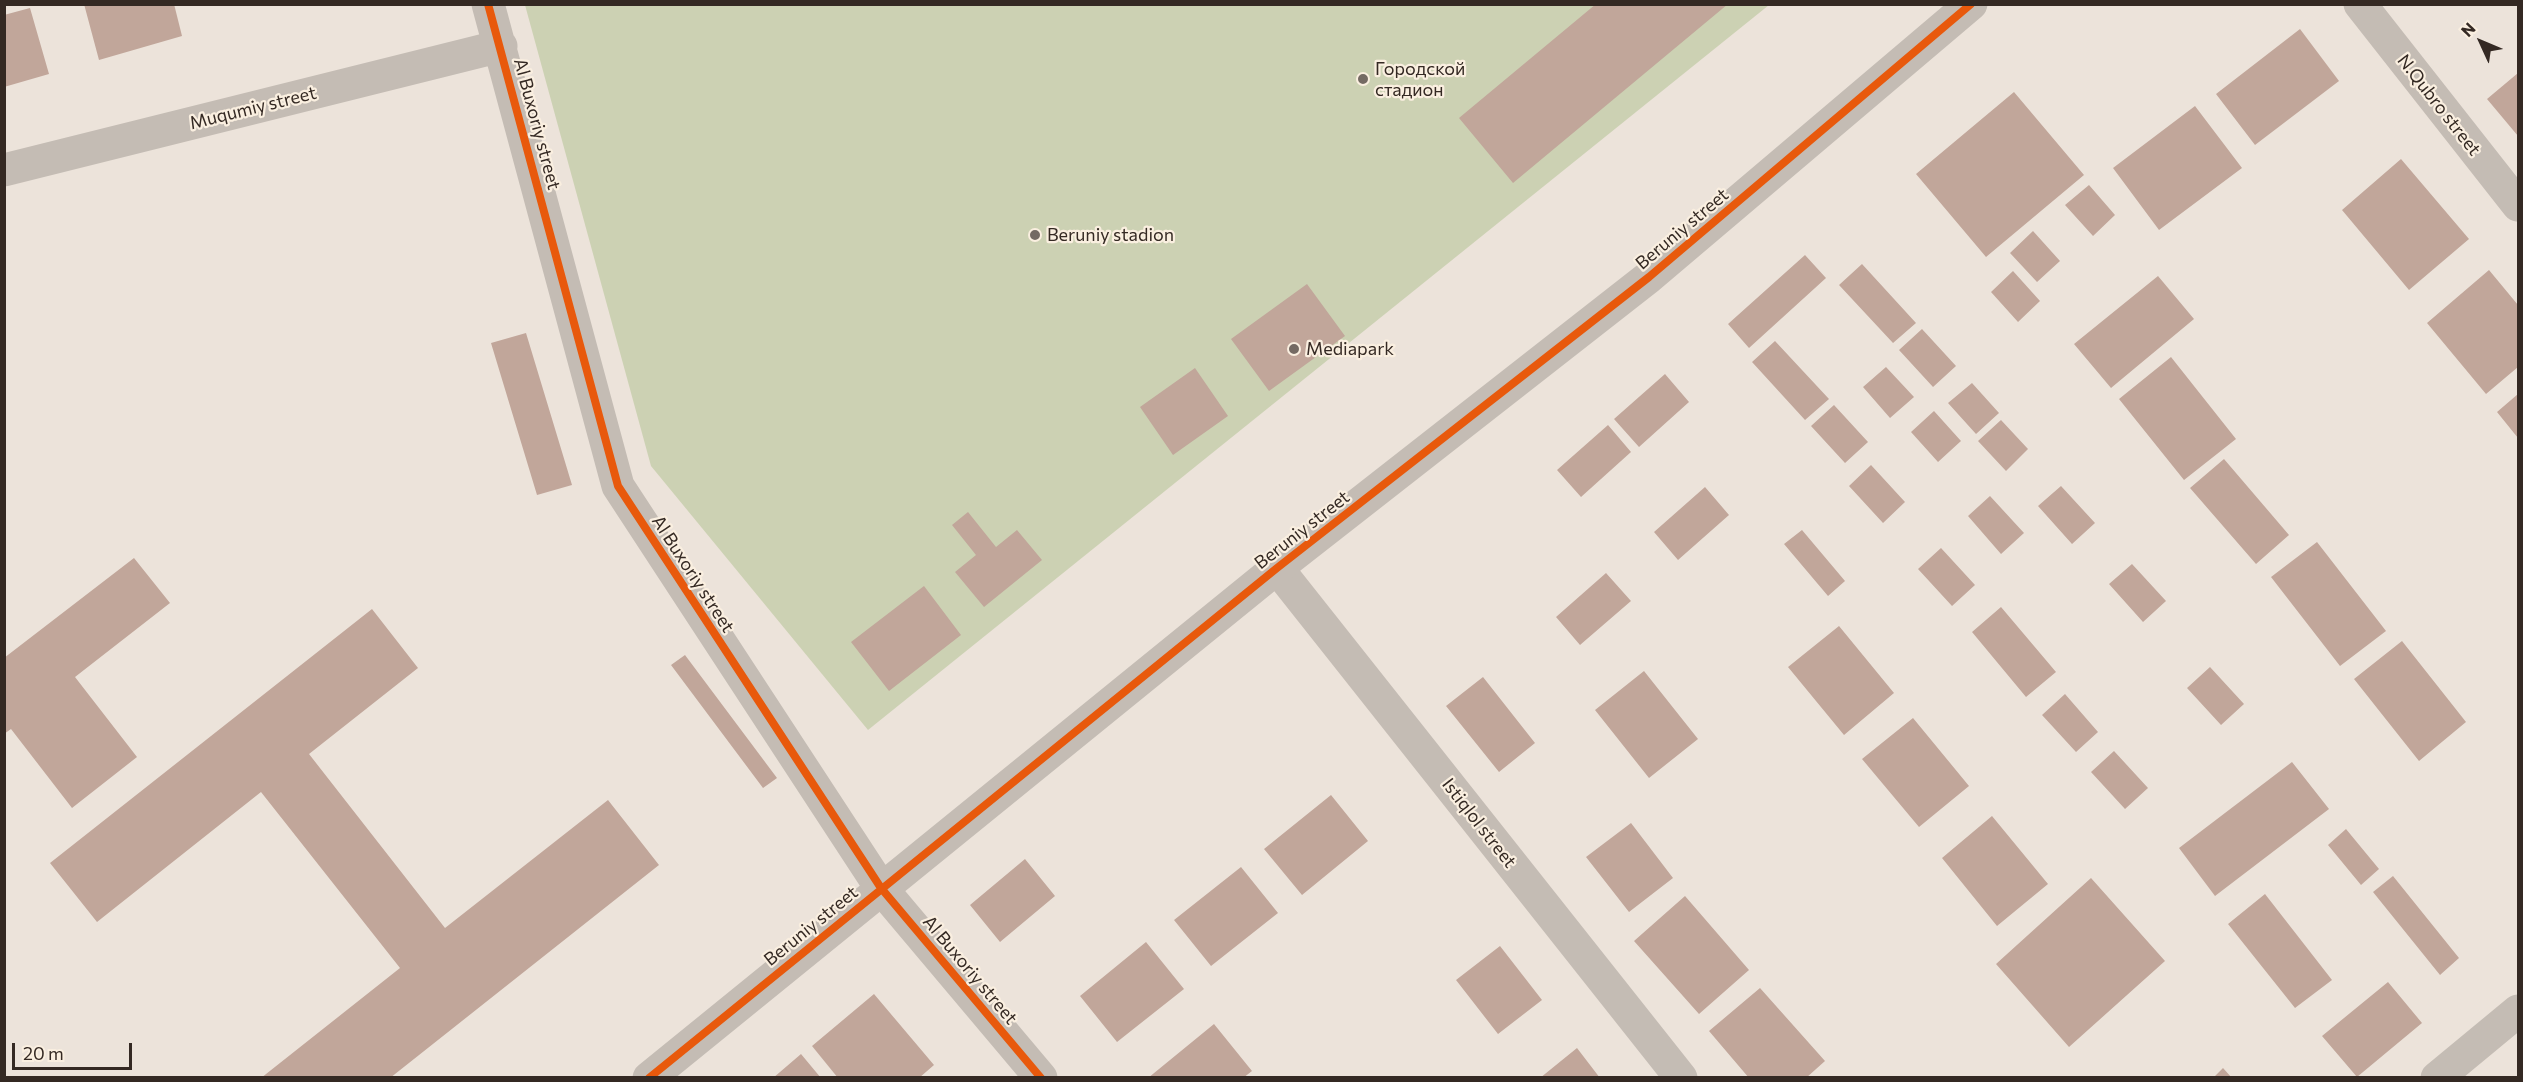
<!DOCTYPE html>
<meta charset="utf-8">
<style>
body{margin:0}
#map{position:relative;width:2523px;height:1082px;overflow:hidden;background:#ece3da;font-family:Commissioner,sans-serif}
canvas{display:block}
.frame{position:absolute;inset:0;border:6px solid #342923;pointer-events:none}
.north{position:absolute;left:2451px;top:12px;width:60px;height:60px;-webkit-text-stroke:4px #faefe0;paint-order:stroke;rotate:314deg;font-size:16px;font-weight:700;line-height:24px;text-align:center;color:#342923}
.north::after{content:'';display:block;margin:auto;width:21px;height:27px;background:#342923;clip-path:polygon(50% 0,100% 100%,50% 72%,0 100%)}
.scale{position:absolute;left:12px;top:1043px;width:120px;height:27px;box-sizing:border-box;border:3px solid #342923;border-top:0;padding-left:8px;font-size:18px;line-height:21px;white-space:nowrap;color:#342923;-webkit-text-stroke:4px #faefe0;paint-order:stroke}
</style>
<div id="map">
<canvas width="2523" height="1082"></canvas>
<div class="frame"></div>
<div class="north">N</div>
<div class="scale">20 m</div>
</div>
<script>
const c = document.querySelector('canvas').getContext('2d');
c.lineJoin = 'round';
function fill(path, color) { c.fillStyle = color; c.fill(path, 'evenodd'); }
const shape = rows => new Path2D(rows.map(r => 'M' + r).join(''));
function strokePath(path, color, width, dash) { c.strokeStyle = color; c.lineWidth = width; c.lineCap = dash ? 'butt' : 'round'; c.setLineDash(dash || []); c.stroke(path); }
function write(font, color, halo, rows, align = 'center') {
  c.font = font + ' Commissioner,sans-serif'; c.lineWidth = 4.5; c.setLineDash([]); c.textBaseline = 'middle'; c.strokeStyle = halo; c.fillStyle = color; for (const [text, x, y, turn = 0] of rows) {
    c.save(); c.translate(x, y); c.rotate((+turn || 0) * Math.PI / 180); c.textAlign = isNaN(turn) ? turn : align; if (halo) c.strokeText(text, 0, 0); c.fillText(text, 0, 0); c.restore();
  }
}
fill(shape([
 [525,5,1769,5,868,730,651,466]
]), '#ccd1b3');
fill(shape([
 [84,4,174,4,182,36,99,60],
 [1596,4,1728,4,1513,183,1459,118],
 [30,8,49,74,4,87,4,15],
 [2300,29,2339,81,2255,145,2216,94],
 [2518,73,2518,136,2487,99],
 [2014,92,2084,175,1986,257,1916,174],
 [2195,106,2242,168,2159,230,2113,168],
 [2401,159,2469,239,2409,290,2342,210],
 [2089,185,2115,215,2093,236,2065,205],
 [2033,231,2060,261,2037,282,2010,253],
 [1805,255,1826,278,1749,348,1728,324],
 [1862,264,1916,323,1893,343,1839,285],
 [2489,270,2518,305,2518,367,2486,394,2427,323],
 [2013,271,2040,301,2018,322,1991,292],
 [2158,276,2194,319,2111,388,2074,344],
 [1307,284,1345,336,1269,391,1231,339],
 [1922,329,1956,366,1933,387,1899,350],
 [526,333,572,485,537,495,491,343],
 [1775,341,1829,399,1805,420,1752,362],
 [2171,357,2236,439,2184,480,2119,399],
 [1886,367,1914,397,1890,418,1863,387],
 [1195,368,1228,416,1173,455,1140,407],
 [1665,374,1689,402,1639,447,1614,419],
 [1972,383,1999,413,1976,434,1948,403],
 [2518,394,2518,438,2497,412],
 [1834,405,1868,442,1845,463,1811,426],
 [1934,411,1961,441,1938,462,1911,432],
 [2001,420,2028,449,2006,471,1978,441],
 [1608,425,1631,452,1581,497,1557,470],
 [2224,459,2289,535,2256,564,2190,488],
 [1871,465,1905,502,1883,523,1849,486],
 [2061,486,2095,523,2072,544,2038,506],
 [1705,487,1729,515,1678,560,1654,532],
 [1990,496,2024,533,2001,554,1968,516],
 [968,512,996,547,1017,530,1042,560,984,607,955,572,976,555,952,525],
 [1802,530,1845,581,1828,596,1784,544],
 [2317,542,2386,631,2340,666,2271,577],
 [1941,548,1975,585,1952,606,1918,569],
 [134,558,170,603,75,677,137,757,72,808,11,729,4,734,4,658],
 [2132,564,2166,601,2143,622,2109,584],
 [1606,573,1631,601,1580,645,1556,617],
 [924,586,961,635,889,691,851,642],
 [2001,607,2056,672,2026,697,1972,632],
 [372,609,418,668,309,754,445,928,608,800,659,865,390,1078,261,1078,400,968,261,792,97,922,50,863],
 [1839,626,1894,693,1844,735,1788,667],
 [2402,641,2466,722,2419,761,2354,679],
 [685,655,777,778,763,788,671,665],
 [2210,667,2244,704,2221,725,2187,688],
 [1644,671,1698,739,1649,778,1595,710],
 [1483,677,1535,743,1499,772,1446,706],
 [2065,694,2098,732,2076,752,2042,715],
 [1913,718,1969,786,1919,827,1862,759],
 [2114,751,2148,788,2125,809,2091,772],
 [2292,762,2329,809,2215,896,2179,848],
 [1331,795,1368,841,1302,895,1264,849],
 [1992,816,2048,884,1997,926,1942,858],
 [1631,823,1673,878,1629,912,1586,857],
 [2346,829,2379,869,2361,885,2328,845],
 [1025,859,1055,896,1000,942,970,905],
 [1241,867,1278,913,1211,966,1174,920],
 [2393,876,2459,958,2440,975,2373,892],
 [2091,878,2165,961,2069,1047,1996,964],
 [2265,894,2332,980,2295,1008,2228,924],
 [1685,896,1749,970,1699,1014,1634,941],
 [1146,942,1184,989,1117,1042,1080,996],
 [1500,946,1542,1000,1498,1034,1456,980],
 [2388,982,2422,1023,2357,1077,2322,1036],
 [1760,988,1825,1061,1806,1078,1749,1078,1709,1031],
 [874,994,934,1065,919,1078,838,1078,812,1046],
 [1214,1024,1252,1071,1243,1078,1148,1078],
 [1577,1048,1600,1078,1540,1078],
 [801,1054,821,1078,773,1078],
 [2223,1068,2232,1078,2213,1078]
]), '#c1a69a');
strokePath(shape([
 [488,4,618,486,881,888,1041,1078],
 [2360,4,2518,205],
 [4,170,501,46],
 [1277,568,1681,1078],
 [2437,1078,2518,1011]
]), '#c4bcb4', 33);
strokePath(shape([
 [649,1078,1277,568,1649,277,1971,4]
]), '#c4bcb4', 33);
strokePath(shape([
 [488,4,618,486,881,888,1041,1078],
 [649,1078,1277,568,1649,277,1971,4]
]), '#e8590c', 8);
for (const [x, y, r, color] of [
 [1363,79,6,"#746a63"],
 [1035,235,6,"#746a63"],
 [1294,349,6,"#746a63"]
]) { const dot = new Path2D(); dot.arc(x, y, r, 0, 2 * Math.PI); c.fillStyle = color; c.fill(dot); strokePath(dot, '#faefe0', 2); }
write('18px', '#342923', '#faefe0', [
 ["Городской",1375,69],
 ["стадион",1375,90],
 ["Beruniy stadion",1047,235],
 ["Mediapark",1306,349]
], 'left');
write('18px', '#342923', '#faefe0', [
 ["N.Qubro street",2439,105,52],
 ["Muqumiy street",253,108,-14],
 ["Al Buxoriy street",537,124,75],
 ["Beruniy street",1682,229,-40],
 ["Beruniy street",1302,530,-38],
 ["Al Buxoriy street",693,574,57],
 ["Istiqlol street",1479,823,52],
 ["Beruniy street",811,926,-39],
 ["Al Buxoriy street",970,970,50]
]);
</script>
